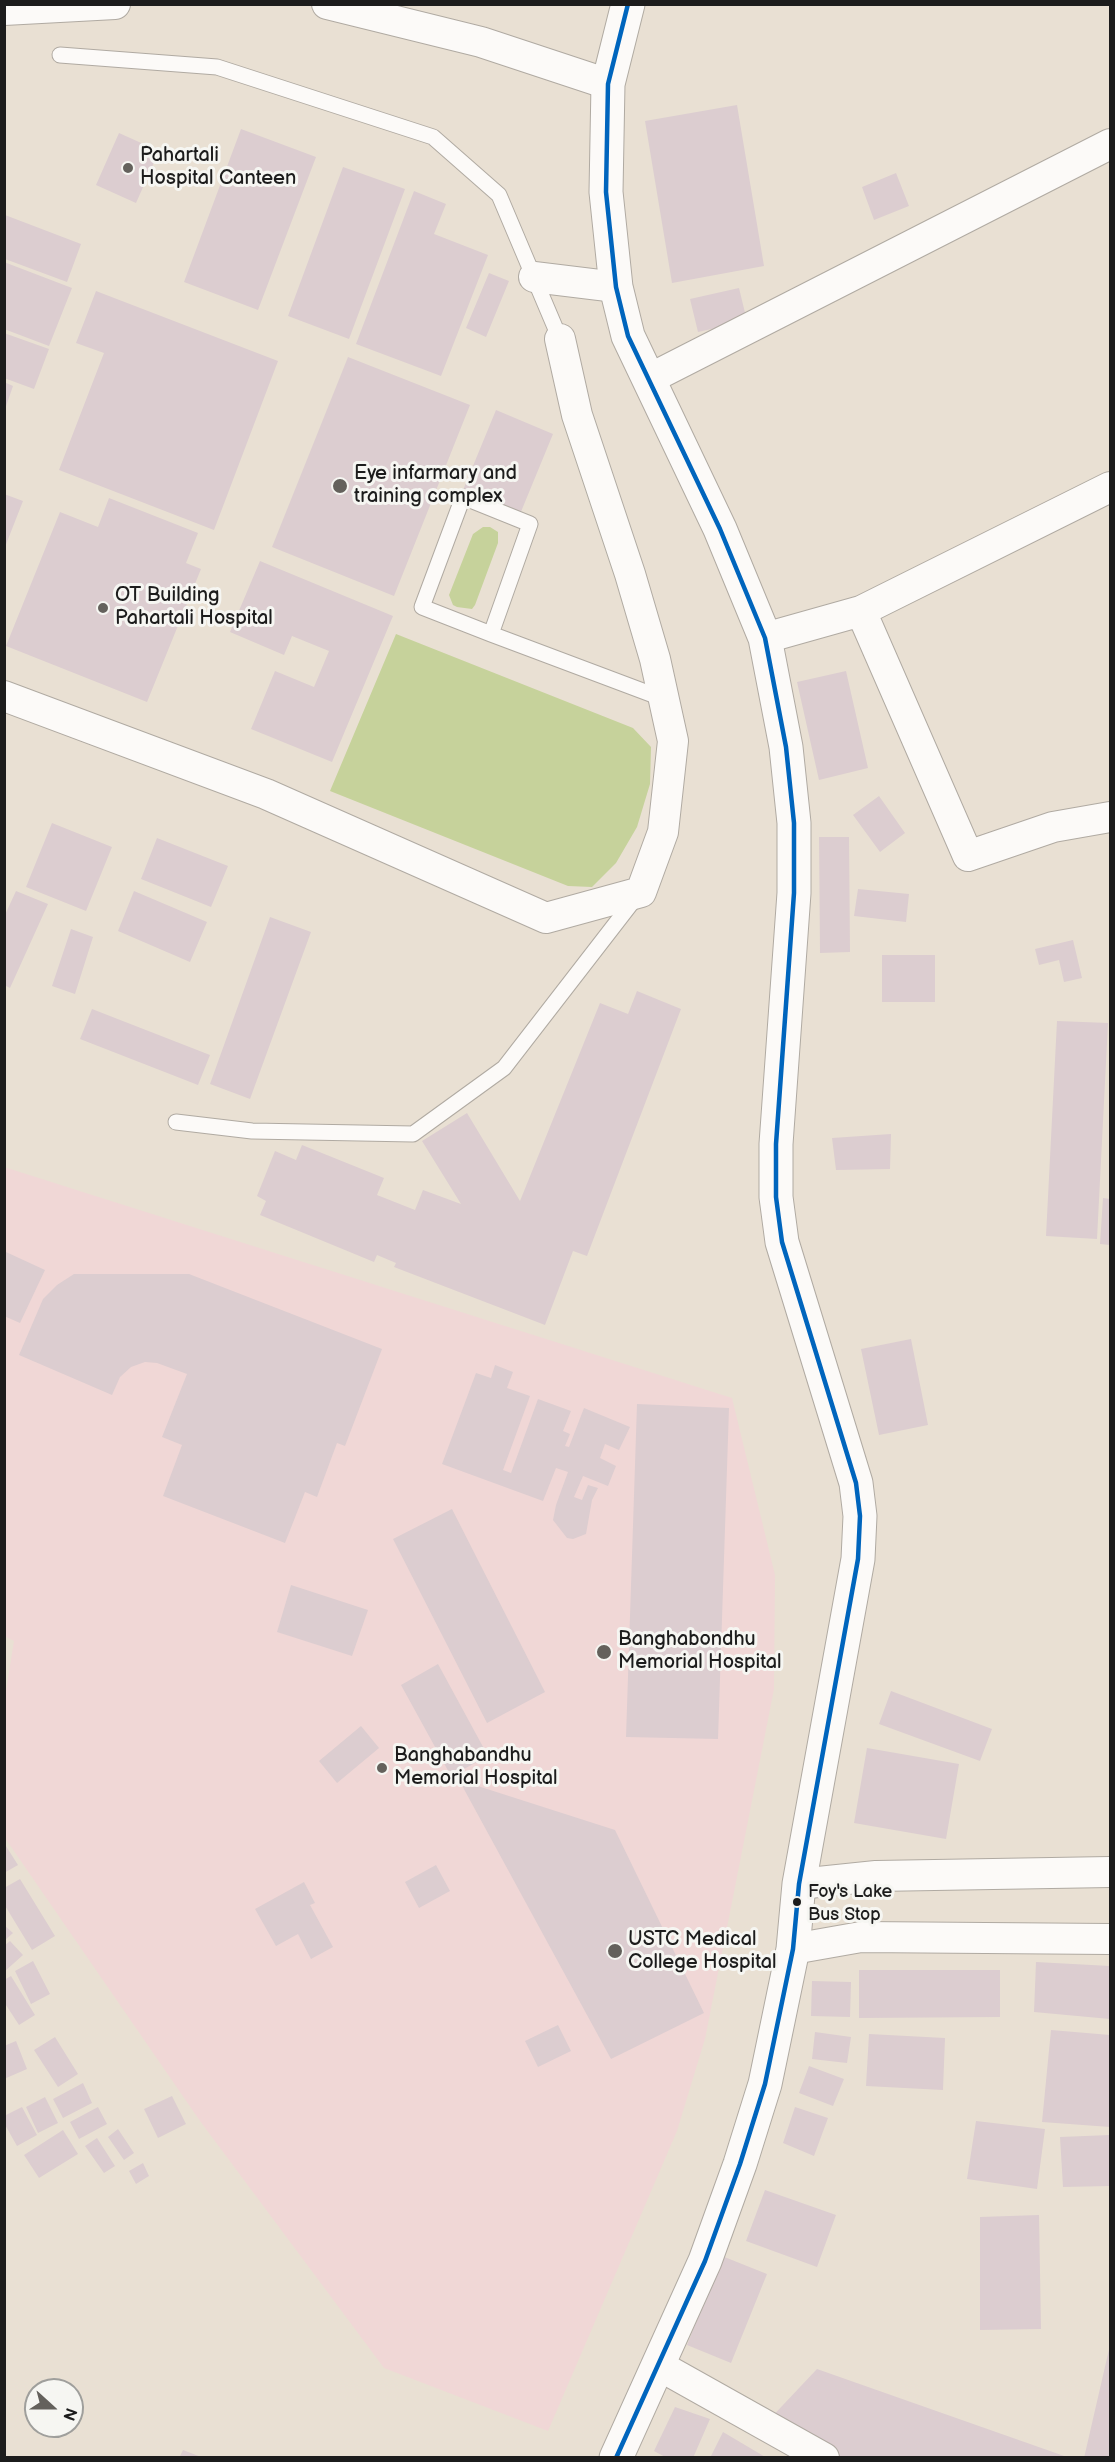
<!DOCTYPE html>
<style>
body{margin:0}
#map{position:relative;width:1115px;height:2462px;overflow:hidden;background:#e9e0d3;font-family:"Balsamiq Sans",sans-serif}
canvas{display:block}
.frame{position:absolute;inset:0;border:6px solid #1c1c1c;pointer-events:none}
.north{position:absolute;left:24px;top:2378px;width:60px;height:60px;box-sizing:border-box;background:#f6f6f2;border:2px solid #9f9f9c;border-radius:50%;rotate:111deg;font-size:16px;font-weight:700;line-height:24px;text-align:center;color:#1c1c1c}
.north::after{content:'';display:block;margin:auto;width:21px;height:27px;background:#64615c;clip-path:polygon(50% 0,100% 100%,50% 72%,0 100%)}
</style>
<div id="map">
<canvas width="1115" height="2462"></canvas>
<div class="frame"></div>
<div class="north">N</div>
</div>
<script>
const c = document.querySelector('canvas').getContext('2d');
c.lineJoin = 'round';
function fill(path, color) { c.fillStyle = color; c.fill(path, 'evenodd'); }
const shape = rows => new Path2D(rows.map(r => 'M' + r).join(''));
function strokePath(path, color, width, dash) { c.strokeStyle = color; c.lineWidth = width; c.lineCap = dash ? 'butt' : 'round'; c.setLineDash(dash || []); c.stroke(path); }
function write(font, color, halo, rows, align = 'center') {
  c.font = font + ' "Balsamiq Sans",sans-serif'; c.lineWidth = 6; c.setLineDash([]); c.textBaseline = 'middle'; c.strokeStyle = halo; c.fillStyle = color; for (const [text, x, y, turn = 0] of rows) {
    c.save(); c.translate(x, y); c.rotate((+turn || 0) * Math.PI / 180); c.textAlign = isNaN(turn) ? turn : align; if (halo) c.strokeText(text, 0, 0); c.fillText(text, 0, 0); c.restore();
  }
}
fill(shape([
 [4,1167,732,1398,775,1575,774,1689,705,2039,677,2131,548,2431,384,2368,200,2121,5,1838,5,1697,14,1641,4,1636]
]), '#f0d7d6');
fill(shape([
 [483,527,490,527,498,532,498,543,475,605,472,609,457,607,453,605,449,595,473,534],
 [396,634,633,728,651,747,650,784,637,827,616,863,592,887,568,886,330,791]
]), '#c6d29b');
fill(shape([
 [737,105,764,266,672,283,645,121],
 [241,129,316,157,258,310,184,282],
 [119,133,159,151,136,203,96,185],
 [343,167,405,189,349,339,288,316],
 [896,173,909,206,874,220,862,187],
 [414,191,446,204,434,234,488,255,441,376,356,344],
 [5,215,81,244,67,282,5,259],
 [4,262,72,288,49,346,4,329],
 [489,273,509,281,486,337,466,328],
 [739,288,747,321,698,332,690,299],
 [96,291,278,361,214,530,59,470,104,353,76,343],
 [4,333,49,349,34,389,4,378],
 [348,357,470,405,394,596,272,547],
 [4,382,13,386,5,409,4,409],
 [496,410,553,434,518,519,461,495],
 [4,494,23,501,5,547,4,546],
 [109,498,198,533,186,563,201,569,147,702,6,646,60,512,98,527],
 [260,561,393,616,332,762,251,729,275,671,314,687,329,651,292,636,284,655,230,632],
 [846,671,868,768,819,780,797,682],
 [879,796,905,833,880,852,853,815],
 [52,823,112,847,86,911,26,887],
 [819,837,849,837,850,952,820,953],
 [157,838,228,866,211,907,141,879],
 [858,889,909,894,906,922,854,916],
 [16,891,48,904,10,988,4,985,4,917],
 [134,891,207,922,190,962,118,931],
 [270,917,311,932,250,1099,210,1084],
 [71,929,93,937,75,994,52,986],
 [1073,940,1082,978,1064,982,1059,960,1039,965,1035,949],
 [882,955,935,955,935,1002,882,1002],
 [637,991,681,1009,587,1256,573,1251,545,1325,394,1267,396,1263,377,1255,374,1262,260,1215,266,1201,257,1196,275,1151,296,1160,302,1145,384,1178,377,1195,415,1210,423,1190,461,1204,422,1141,467,1113,520,1201,600,1003,628,1014],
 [92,1009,210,1055,198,1085,80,1039],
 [1057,1021,1108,1023,1097,1239,1046,1236],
 [891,1134,890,1169,836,1170,832,1138],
 [1103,1198,1110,1199,1110,1245,1100,1244],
 [6,1252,45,1270,20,1323,4,1316],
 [74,1274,189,1274,382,1349,345,1446,337,1443,317,1497,305,1492,285,1543,163,1496,182,1445,162,1437,187,1374,157,1363,145,1362,131,1367,120,1377,112,1395,19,1355,43,1299,57,1285],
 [911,1339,928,1425,879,1435,861,1349],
 [495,1365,513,1372,507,1388,530,1396,503,1470,511,1473,538,1399,571,1411,563,1431,570,1434,565,1446,569,1447,584,1408,630,1427,619,1450,605,1444,600,1458,616,1466,608,1486,583,1476,574,1497,582,1500,588,1485,598,1488,592,1500,586,1534,573,1539,567,1538,553,1520,556,1505,568,1472,556,1468,543,1501,442,1464,476,1373,491,1378],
 [637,1404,729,1408,718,1739,626,1737],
 [452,1509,545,1692,487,1723,393,1539],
 [291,1585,368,1610,352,1656,277,1632],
 [438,1664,488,1756,451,1776,401,1685],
 [891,1691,992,1729,980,1761,879,1724],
 [361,1726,379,1748,337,1783,319,1761],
 [867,1748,959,1764,946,1839,854,1823],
 [459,1780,615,1830,704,2013,611,2059],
 [4,1843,18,1865,4,1873],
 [436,1865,450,1891,419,1908,405,1882],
 [20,1879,55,1936,32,1950,4,1904,4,1888],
 [304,1882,315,1903,310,1905,333,1947,311,1959,298,1934,276,1946,255,1909],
 [4,1925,13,1933,4,1941],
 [10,1941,23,1955,4,1972,4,1946],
 [33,1961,50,1994,31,2004,15,1971],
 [1036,1962,1110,1966,1110,2019,1034,2012],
 [859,1970,1000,1970,1000,2017,859,2018],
 [11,1976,35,2015,19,2025,4,2002,4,1980],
 [812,1981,851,1982,850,2017,811,2016],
 [558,2025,571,2051,538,2067,525,2041],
 [1051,2030,1110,2035,1110,2127,1042,2122],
 [815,2032,851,2037,847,2063,812,2059],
 [869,2034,945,2038,943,2090,866,2086],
 [55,2037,78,2074,58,2087,34,2050],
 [16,2041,27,2069,4,2079,4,2046],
 [809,2066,844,2079,833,2106,799,2093],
 [83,2083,92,2103,63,2118,53,2099],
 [172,2096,186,2124,158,2138,144,2109],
 [45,2097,58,2123,38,2133,26,2107],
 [22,2107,37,2135,17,2146,4,2123,4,2116],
 [98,2107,107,2124,79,2139,70,2122],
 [795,2107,828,2118,814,2156,783,2143],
 [976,2121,1045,2129,1037,2189,967,2179],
 [118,2129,134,2153,124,2160,108,2137],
 [63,2130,78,2154,39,2178,24,2155],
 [1110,2135,1110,2186,1063,2187,1060,2137],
 [97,2138,115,2166,104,2173,85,2146],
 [143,2163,149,2176,136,2184,129,2171],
 [765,2190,836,2215,817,2267,746,2241],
 [1039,2215,1041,2329,980,2330,980,2217],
 [722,2256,767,2274,731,2363,687,2345],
 [1110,2345,1110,2458,1084,2458],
 [817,2369,1067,2457,1067,2458,832,2458,766,2423],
 [675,2407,710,2419,693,2458,667,2458,654,2451],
 [723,2432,767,2458,710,2458],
 [183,2450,201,2457,201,2458,179,2458]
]), '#dccdd0');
const lane = shape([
 [60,55,217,67,433,137,499,195,560,339],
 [491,634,530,524,463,497,422,607,491,634,664,699],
 [176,1122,252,1131,413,1134,504,1068,637,896]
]);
const street = shape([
 [327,4,481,42,608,84],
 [4,10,115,4],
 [534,277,616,287],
 [649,379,1110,144],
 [861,611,968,856,1053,827,1110,817],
 [765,638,861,611,1110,487],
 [4,696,266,794,546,918,641,892,663,832,673,741,655,659,630,574,577,415,560,339],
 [799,1884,876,1876,1110,1872],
 [793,1949,861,1937,1110,1939],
 [658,2365,824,2458]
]);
const highway = shape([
 [616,2458,705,2261,740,2164,765,2084,793,1949,799,1884,858,1559,860,1516,856,1483,782,1242,776,1197,776,1144,794,893,794,823,786,747,765,638,720,529,628,336,616,287,606,192,608,84,628,4]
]);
strokePath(lane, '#b0aaa2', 17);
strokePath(street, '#b0aaa2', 32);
strokePath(highway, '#b0aaa2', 35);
strokePath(lane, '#fcfaf8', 15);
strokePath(street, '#fcfaf8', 30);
strokePath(highway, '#fcfaf8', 33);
strokePath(shape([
 [616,2458,705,2261,740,2164,765,2084,793,1949,799,1884,858,1559,860,1516,856,1483,782,1242,776,1197,776,1144,794,893,794,823,786,747,765,638,720,529,628,336,616,287,606,192,608,84,628,4]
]), '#0065bd', 4.5);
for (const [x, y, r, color] of [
 [128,168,6,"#64615c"],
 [340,486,8,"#64615c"],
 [103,608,6,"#64615c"],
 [604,1652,8,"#64615c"],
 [382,1768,6,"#64615c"],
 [797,1902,5,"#1c1c1c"],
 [615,1951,8,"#64615c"]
]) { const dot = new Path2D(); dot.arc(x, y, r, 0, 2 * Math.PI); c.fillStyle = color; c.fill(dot); strokePath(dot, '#f6f6f2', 2); }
write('18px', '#1c1c1c', '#f6f6f2', [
 ["Foy's Lake",808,1892],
 ["Bus Stop",808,1915]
], 'left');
write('20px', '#1c1c1c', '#f6f6f2', [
 ["Pahartali",140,156],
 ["Hospital Canteen",140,179],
 ["Eye infarmary and",354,474],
 ["training complex",354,497],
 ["OT Building",115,596],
 ["Pahartali Hospital",115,619],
 ["Banghabondhu",618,1640],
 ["Memorial Hospital",618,1663],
 ["Banghabandhu",394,1756],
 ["Memorial Hospital",394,1779],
 ["USTC Medical",628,1940],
 ["College Hospital",628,1963]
], 'left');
</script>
